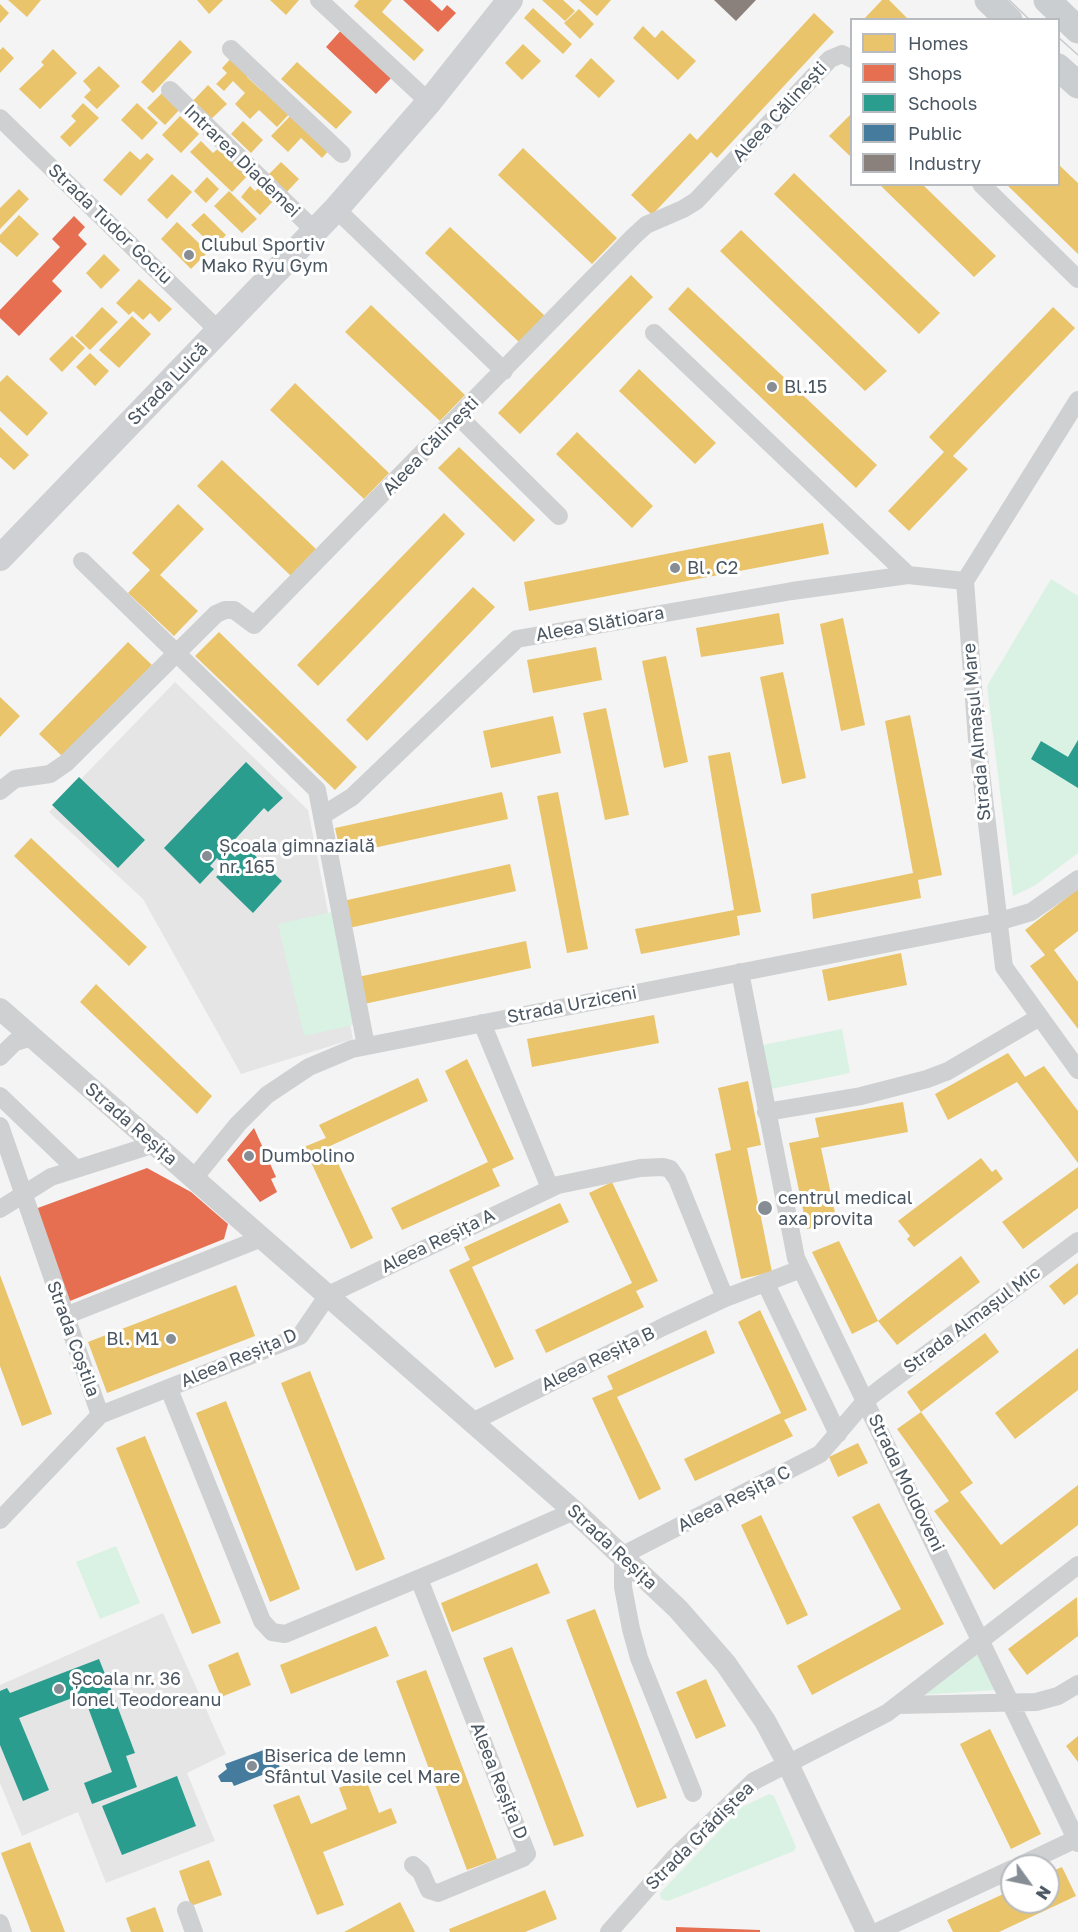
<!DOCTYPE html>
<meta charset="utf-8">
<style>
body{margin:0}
#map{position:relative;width:1078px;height:1932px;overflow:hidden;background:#f4f4f4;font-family:"Golos Text",sans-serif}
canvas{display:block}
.legend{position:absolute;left:850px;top:18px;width:210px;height:168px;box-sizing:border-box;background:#fff;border:2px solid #b7bbc0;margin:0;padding:8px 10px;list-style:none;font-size:18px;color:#4a5661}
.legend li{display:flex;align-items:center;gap:12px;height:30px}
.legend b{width:30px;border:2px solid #b7bbc0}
.north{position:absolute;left:1000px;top:1854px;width:60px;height:60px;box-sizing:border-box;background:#fff;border:2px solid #b7bbc0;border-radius:50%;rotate:123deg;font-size:16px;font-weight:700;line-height:24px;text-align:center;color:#4a5661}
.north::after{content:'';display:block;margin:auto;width:21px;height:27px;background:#868d94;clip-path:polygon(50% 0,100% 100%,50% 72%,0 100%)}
</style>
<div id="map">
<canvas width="1078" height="1932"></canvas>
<ul class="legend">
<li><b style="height:16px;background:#e9c46a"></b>Homes</li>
<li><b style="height:16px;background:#e76f51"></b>Shops</li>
<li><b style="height:16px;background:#2a9d8f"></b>Schools</li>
<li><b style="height:16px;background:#457b9d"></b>Public</li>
<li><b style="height:16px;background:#8a817c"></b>Industry</li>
</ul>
<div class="north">N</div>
</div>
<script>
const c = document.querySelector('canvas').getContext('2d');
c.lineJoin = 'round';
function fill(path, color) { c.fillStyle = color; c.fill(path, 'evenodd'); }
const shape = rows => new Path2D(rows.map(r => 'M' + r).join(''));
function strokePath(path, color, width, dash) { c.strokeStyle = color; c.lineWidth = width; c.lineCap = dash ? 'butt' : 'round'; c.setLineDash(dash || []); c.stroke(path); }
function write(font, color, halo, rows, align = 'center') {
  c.font = font + ' "Golos Text",sans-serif'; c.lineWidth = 6; c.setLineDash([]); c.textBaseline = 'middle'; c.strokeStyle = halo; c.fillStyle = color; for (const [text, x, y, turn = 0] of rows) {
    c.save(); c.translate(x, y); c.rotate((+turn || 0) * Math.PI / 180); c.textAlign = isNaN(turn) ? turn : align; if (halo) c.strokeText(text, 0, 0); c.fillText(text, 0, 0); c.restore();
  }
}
fill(shape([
 [175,682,308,810,353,1039,241,1074,143,899,49,812],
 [163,1613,226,1754,187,1773,215,1841,106,1883,78,1812,22,1836,0,1783,0,1685]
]), '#e6e5e6');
fill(shape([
 [1051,579,1078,596,1078,853,1034,886,1013,896,987,686],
 [332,912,357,1024,304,1036,278,924],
 [842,1029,850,1073,771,1089,763,1045],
 [116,1546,140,1603,100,1619,76,1562],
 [977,1653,995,1690,920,1695],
 [769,1794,774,1796,796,1847,794,1851,668,1901,661,1899,660,1893,742,1807]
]), '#d9f2e3');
fill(shape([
 [8,0,41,0,27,17],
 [197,0,223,0,209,14],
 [270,0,299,0,286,15],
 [359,0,392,0,382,12,424,50,414,61,354,6],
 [542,0,563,0,575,11,565,21],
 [579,0,611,0,597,16],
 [882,0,889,0,909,20,863,20],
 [0,4,9,13,0,23],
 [533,8,572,44,563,54,524,18],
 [579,9,594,24,580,39,564,23],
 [814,13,834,32,717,158,711,152,652,215,631,195,690,133,697,140],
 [643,26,655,38,662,30,696,61,678,80,633,38],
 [180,40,192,52,153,93,141,82],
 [523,44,541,61,522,80,505,63],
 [3,47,14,58,0,73,0,50],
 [53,49,77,73,40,109,19,89,44,65,41,62],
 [234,55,251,72,247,77,262,91,266,87,292,111,277,127,259,110,250,119,235,104,245,93,233,81,224,91,216,84,227,73,222,68],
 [591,58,615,81,599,98,575,76],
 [297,62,352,112,336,129,281,79],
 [99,66,120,86,97,109,84,97,91,90,83,81],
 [208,85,227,104,209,121,191,103],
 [164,91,181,108,165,125,147,108],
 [83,103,99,118,70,147,60,137,76,121,71,116],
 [137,103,158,123,142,140,121,120],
 [293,113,331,148,322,158,301,138,288,152,271,136],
 [850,115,852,116,852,158,829,136],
 [180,116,199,134,181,153,162,135],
 [243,121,263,140,251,153,231,134],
 [201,141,213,153,221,146,250,173,232,192,190,152],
 [523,148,617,238,592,264,498,175],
 [130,151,140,160,147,153,154,159,121,196,103,180],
 [281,162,299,179,284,195,266,177],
 [1058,164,1078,183,1078,254,1006,184,1058,184],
 [794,173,940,313,919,334,774,194],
 [172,174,192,192,167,219,147,200],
 [207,177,219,189,206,203,194,191],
 [879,184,922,184,996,256,974,277],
 [250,186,255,191,261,186,275,199,260,215,241,197],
 [19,189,29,199,0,229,0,208],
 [229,191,257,219,242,233,214,206],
 [204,213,226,235,214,247,191,225],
 [19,215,39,234,17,257,0,242,0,235],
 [177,222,208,252,191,269,161,239],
 [450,227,545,316,520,343,425,253],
 [741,230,887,371,865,391,720,251],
 [104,254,120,270,101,289,86,273],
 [631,275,653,297,520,434,498,413],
 [139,279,172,309,159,322,150,313,143,320,133,311,129,315,116,303],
 [688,287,877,465,856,488,668,309],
 [371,305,465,395,440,421,345,332],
 [102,307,118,322,90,350,75,336],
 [1053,307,1075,328,953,456,968,469,909,531,888,511,944,452,929,437],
 [132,316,151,334,119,368,99,350],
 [72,336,85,348,62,372,49,359],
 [90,353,109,371,95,386,76,367],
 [639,369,716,443,695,464,619,391],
 [7,375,48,413,27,436,0,411,0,382],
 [295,383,389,473,364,499,270,410],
 [0,427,29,455,14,470,0,457],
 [577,432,653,506,632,528,556,454],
 [459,447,535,520,514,542,438,468],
 [222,460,316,549,291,576,197,486],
 [178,504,204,529,160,575,198,611,174,636,128,593,150,570,132,553],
 [444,513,465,534,318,686,297,665],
 [823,523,829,554,529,611,524,582],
 [473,587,495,607,367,741,346,720],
 [779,613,784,644,701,657,696,628],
 [843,618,865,725,841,731,820,624],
 [219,632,357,767,335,790,195,656],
 [128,642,152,665,63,757,39,734],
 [596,647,602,680,533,693,527,660],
 [666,656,688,762,664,768,642,661],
 [783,672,806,778,782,784,760,677],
 [0,697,20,716,0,737],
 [606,708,629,815,605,820,583,713],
 [910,715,942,875,918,880,921,898,813,919,811,894,913,873,885,721],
 [553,716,561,753,491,768,483,731],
 [730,752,761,912,737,916,740,935,641,954,635,929,734,910,708,756],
 [502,792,508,819,341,855,335,828],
 [558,792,588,949,567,953,537,796],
 [31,838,147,947,129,966,14,856],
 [510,864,516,891,349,928,343,901],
 [1078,889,1078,931,1054,950,1078,982,1078,1029,1030,966,1045,955,1025,930],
 [526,941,531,968,364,1004,358,977],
 [901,953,907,985,828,1001,822,970],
 [96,984,212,1096,197,1114,80,1002],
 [654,1015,659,1043,532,1067,527,1039],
 [1008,1053,1025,1077,1044,1066,1078,1111,1078,1163,1017,1082,948,1120,935,1094],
 [467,1059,514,1159,492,1169,500,1186,402,1230,391,1208,488,1162,445,1071],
 [418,1078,428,1101,330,1146,373,1238,351,1249,304,1147,326,1138,319,1125],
 [748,1081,761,1145,747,1148,772,1272,741,1279,715,1154,731,1150,718,1088],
 [903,1102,908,1132,821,1148,837,1222,807,1229,789,1143,819,1137,815,1118],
 [981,1158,992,1172,996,1169,1003,1179,914,1247,907,1239,910,1236,898,1221],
 [1078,1167,1078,1208,1023,1249,1002,1222],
 [612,1182,658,1281,636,1291,644,1307,546,1353,535,1330,632,1283,589,1193],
 [560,1203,569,1222,472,1267,514,1359,495,1368,449,1270,470,1260,464,1247],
 [839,1241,878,1321,852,1334,812,1252],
 [961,1256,980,1282,897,1345,878,1321],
 [1078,1263,1078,1294,1064,1305,1049,1286],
 [0,1275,52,1414,22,1426,0,1366],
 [236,1285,255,1336,107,1393,88,1342],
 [760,1310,807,1410,784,1420,793,1436,695,1481,684,1459,781,1413,738,1322],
 [706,1330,715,1353,617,1397,661,1489,639,1500,592,1398,613,1389,607,1376],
 [985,1333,999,1352,921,1412,973,1483,960,1492,1001,1545,1078,1485,1078,1525,994,1590,934,1511,949,1501,897,1429,921,1412,907,1392],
 [1078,1348,1078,1390,1015,1439,995,1413],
 [310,1371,385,1559,356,1571,281,1383],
 [226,1401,300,1589,270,1602,196,1413],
 [145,1436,221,1623,192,1634,116,1448],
 [858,1443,868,1463,838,1477,829,1457],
 [879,1503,944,1624,812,1695,797,1666,901,1609,852,1517],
 [761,1515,808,1615,787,1625,741,1525],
 [537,1563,550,1593,452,1632,441,1603],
 [1077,1597,1078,1636,1027,1675,1008,1649],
 [595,1609,667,1798,637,1808,566,1620],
 [376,1626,389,1656,291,1694,280,1665],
 [512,1647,584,1836,554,1846,483,1658],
 [238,1652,251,1685,221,1697,208,1665],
 [426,1670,497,1859,467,1870,396,1681],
 [706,1679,726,1726,696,1739,676,1692],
 [990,1729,1041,1834,1011,1849,960,1744],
 [1078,1736,1078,1762,1066,1746],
 [269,1753,273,1765,262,1769,257,1758],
 [365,1777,379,1813,391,1808,397,1823,323,1852,344,1905,317,1915,273,1805,299,1795,311,1824,347,1809,339,1788],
 [30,1842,65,1932,31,1932,1,1853],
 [209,1860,222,1895,191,1906,179,1871],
 [1062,1867,1076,1896,999,1932,953,1932,947,1920,1012,1890,1012,1902,1048,1902,1048,1873],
 [545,1890,557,1919,525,1932,450,1932,449,1929],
 [400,1902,415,1932,344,1932],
 [155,1907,164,1932,131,1932,126,1918]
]), '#e9c46a');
fill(shape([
 [403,0,430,0,442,11,447,5,456,13,438,32],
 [344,27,394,75,376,94,326,47],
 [74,216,85,227,78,235,87,244,52,281,62,291,19,336,0,318,0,310,60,247,52,239],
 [254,1128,276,1177,271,1179,277,1192,260,1202,227,1160],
 [147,1168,191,1192,228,1224,224,1239,70,1301,35,1209],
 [676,1927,760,1930,760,1932,676,1932]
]), '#e76f51');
fill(shape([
 [1078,740,1078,788,1031,759,1041,741,1068,757],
 [246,762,283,798,268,812,264,808,226,849,235,857,245,846,282,881,253,913,216,877,226,867,217,858,210,866,214,869,200,884,164,848],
 [79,777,145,840,118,868,52,805],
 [99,1659,105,1674,111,1672,115,1681,109,1684,135,1753,126,1756,137,1787,92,1804,84,1783,112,1772,83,1694,19,1718,49,1790,23,1801,0,1745,0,1691,7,1688,10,1693],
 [177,1776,196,1826,122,1855,102,1806]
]), '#2a9d8f');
fill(shape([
 [272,1747,280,1768,234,1786,232,1782,221,1782,218,1776,227,1769,225,1764]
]), '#457b9d');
fill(shape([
 [714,0,756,0,736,21]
]), '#8a817c');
strokePath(shape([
 [319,0,429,102],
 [231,49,342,154],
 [170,90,315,231],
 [0,118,219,331],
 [981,184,1078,279],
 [336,209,504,371],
 [654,333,908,575],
 [1078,400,965,581,977,739,1004,967,1078,1070],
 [459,417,559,516],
 [82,561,317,790,366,1046],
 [0,791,15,779,50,774,66,763,216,614,225,610,234,610,254,625,633,237,646,225,683,209,696,201,830,59,842,54,852,59],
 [323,815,352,797,517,639,792,591,908,575,965,581],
 [740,972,796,1258,1078,1843],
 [482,1023,550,1188],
 [0,1057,15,1042,32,1037],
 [0,1096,75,1168],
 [766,1112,861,1096,927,1079,948,1071,1038,1018],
 [0,1126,100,1415],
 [194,1178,238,1124,267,1095,309,1067,352,1049,997,922,1031,912,1078,879],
 [0,1209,51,1177,155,1144],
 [765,1282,838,1434],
 [65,1316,262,1238],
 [169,1389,262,1621,272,1632,285,1634,456,1563,574,1511],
 [472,1422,665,1326,725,1298,801,1269],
 [0,1520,100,1415,300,1336,328,1295,558,1185,640,1168,663,1167,670,1169,677,1179,725,1298],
 [899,1705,1036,1702,1058,1696,1078,1684],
 [693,1793,639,1658,631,1629,623,1587,623,1555,820,1454,866,1400,880,1389,1078,1241],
 [413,1865,421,1872,429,1890,438,1893,523,1858,527,1854,419,1579],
 [1019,1866,1076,1839],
 [186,1910,194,1932],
 [0,1923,3,1932],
 [609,1932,675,1857,754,1781,887,1713,1078,1565],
 [877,1932,1012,1869]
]), '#ced0d2', 18);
strokePath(shape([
 [0,1009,574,1511,678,1609,726,1664,765,1721,787,1762,867,1932]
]), '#ced0d2', 22);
strokePath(shape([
 [0,558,336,209,429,102,510,0]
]), '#ced0d4', 26);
strokePath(shape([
 [988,0,1009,20],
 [1047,0,1078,30],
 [1058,67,1078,85]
]), '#caced1', 27);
strokePath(shape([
 [1009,0,1030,20],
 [1058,37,1078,55]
]), '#c9cacc', 1.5);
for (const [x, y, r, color] of [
 [189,255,6,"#868d94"],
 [772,387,6,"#868d94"],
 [675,568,6,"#868d94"],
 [207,856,6,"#868d94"],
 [249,1156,6,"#868d94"],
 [765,1208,8,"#868d94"],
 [171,1339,6,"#868d94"],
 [59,1689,6,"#868d94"],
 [252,1766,6,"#868d94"]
]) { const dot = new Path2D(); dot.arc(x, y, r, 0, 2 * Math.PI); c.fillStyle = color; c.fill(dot); strokePath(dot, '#fff', 2); }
write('18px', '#4a5661', '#fff', [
 ["Aleea Călinești",780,112,-47],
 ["Intrarea Diademei",242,161,44],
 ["Strada Tudor Gociu",110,224,44],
 ["Strada Luică",168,384,-46],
 ["Aleea Călinești",431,446,-46],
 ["Aleea Slătioara",600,624,-10],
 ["Strada Almașul Mare",977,732,-95],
 ["Strada Urziceni",572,1005,-11],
 ["Strada Reșița",131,1124,41],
 ["Aleea Reșița A",438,1241,-26],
 ["Strada Almașul Mic",972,1320,-37],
 ["Strada Coștila",73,1339,70],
 ["Aleea Reșița D",239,1358,-23],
 ["Aleea Reșița B",598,1359,-26],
 ["Strada Moldoveni",906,1483,64],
 ["Aleea Reșița C",734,1499,-27],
 ["Strada Reșița",612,1547,43],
 ["Aleea Reșița D",499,1781,68],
 ["Strada Grădiștea",700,1836,-45]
]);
write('18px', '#4a5661', '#fff', [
 ["Clubul Sportiv",201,245],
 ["Mako Ryu Gym",201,266],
 ["Bl.15",784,387],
 ["Bl. C2",687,568],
 ["Școala gimnazială",219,846],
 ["nr. 165",219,867],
 ["Dumbolino",261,1156],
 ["centrul medical",778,1198],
 ["axa provita",778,1219],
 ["Bl. M1",159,1339,"right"],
 ["Școala nr. 36",71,1679],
 ["Ionel Teodoreanu",71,1700],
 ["Biserica de lemn",264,1756],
 ["Sfântul Vasile cel Mare",264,1777]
], 'left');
</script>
